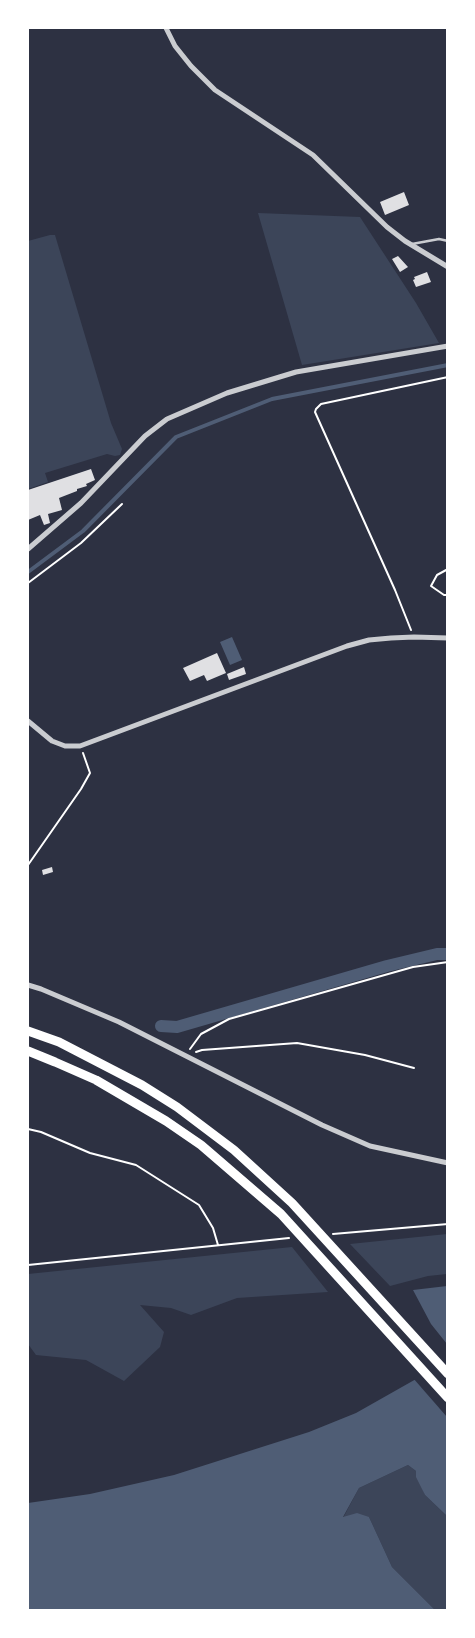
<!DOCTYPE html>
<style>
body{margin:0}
#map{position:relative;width:475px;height:1638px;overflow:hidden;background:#2d3142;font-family:"Public Sans",sans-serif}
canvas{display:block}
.frame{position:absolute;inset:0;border:29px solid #fff;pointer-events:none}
</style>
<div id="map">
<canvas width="475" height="1638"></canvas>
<div class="frame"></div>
</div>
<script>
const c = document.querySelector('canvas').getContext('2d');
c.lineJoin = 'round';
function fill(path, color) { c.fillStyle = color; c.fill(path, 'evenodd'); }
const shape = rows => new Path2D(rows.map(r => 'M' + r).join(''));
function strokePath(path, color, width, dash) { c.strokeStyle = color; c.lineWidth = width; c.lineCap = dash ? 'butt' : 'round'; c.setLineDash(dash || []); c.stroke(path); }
fill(shape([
 [258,213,360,217,416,303,439,343,302,365],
 [50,235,55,235,111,423,122,449,120,455,115,456,107,454,45,473,48,482,28,489,28,241],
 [447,1234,447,1274,428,1276,390,1286,350,1244],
 [292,1247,328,1292,237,1298,191,1315,171,1308,140,1305,164,1332,160,1347,124,1381,86,1360,36,1355,28,1344,28,1274],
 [408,1465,416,1471,425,1495,447,1516,447,1610,435,1610,392,1567,369,1517,343,1518,359,1488]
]), '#3c4559');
fill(shape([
 [232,637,242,660,230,665,220,642],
 [447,1286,448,1286,447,1344,431,1324,413,1290],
 [447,1363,447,1516,425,1495,416,1477,416,1471,408,1465,359,1488,343,1517,357,1513,369,1517,392,1567,435,1610,28,1610,28,1503,90,1494,174,1475,309,1432,356,1413,432,1370]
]), '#4f5d75');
fill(shape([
 [448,1361,447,1417,413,1378,430,1367]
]), '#2d3142');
strokePath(shape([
 [28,572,83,531,176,437,272,399,448,365]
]), '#4f5d75', 4);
strokePath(shape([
 [161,1026,177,1027,387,966,437,954,448,954]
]), '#4f5d75', 12);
fill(shape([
 [404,192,409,205,385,215,380,202],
 [398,256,408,267,400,272,392,259],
 [427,272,431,282,416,287,413,280,415,279,414,277],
 [91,469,95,480,86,484,87,486,77,489,77,491,59,498,62,510,48,514,50,523,44,525,40,515,28,520,28,490],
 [217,653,226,673,207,681,204,675,190,681,183,668],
 [244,667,246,674,229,680,227,674],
 [52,867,53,872,43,875,42,870]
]), '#e0e0e3');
strokePath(shape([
 [448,569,437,575,431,586,444,595,448,595],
 [28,583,81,543,122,504],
 [411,630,395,590,315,412,316,409,321,404,448,377],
 [28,865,81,789,90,773,83,753],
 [190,1049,201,1034,229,1019,413,967,448,962],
 [196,1052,202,1050,297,1043,365,1055,414,1068],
 [28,1129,41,1132,90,1153,136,1165,199,1205,213,1228,218,1245],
 [333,1234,448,1224],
 [28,1265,289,1238]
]), '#fff', 2);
strokePath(shape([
 [412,244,439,239,448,241]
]), '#caccd0', 2.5);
strokePath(shape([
 [166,28,175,46,191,66,215,90,313,155,387,227,405,241,448,267],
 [28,549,81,503,145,436,167,419,227,393,296,372,448,346],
 [28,721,52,741,65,746,80,746,347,646,369,640,391,638,414,637,448,638],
 [28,985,41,989,119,1022,322,1125,370,1146,448,1163]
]), '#caccd0', 5);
strokePath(shape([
 [28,1031,59,1042,142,1085,177,1107,234,1150,292,1203,448,1374],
 [28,1051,55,1062,96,1080,166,1121,201,1145,281,1214,448,1398]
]), '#fff', 9);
</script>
